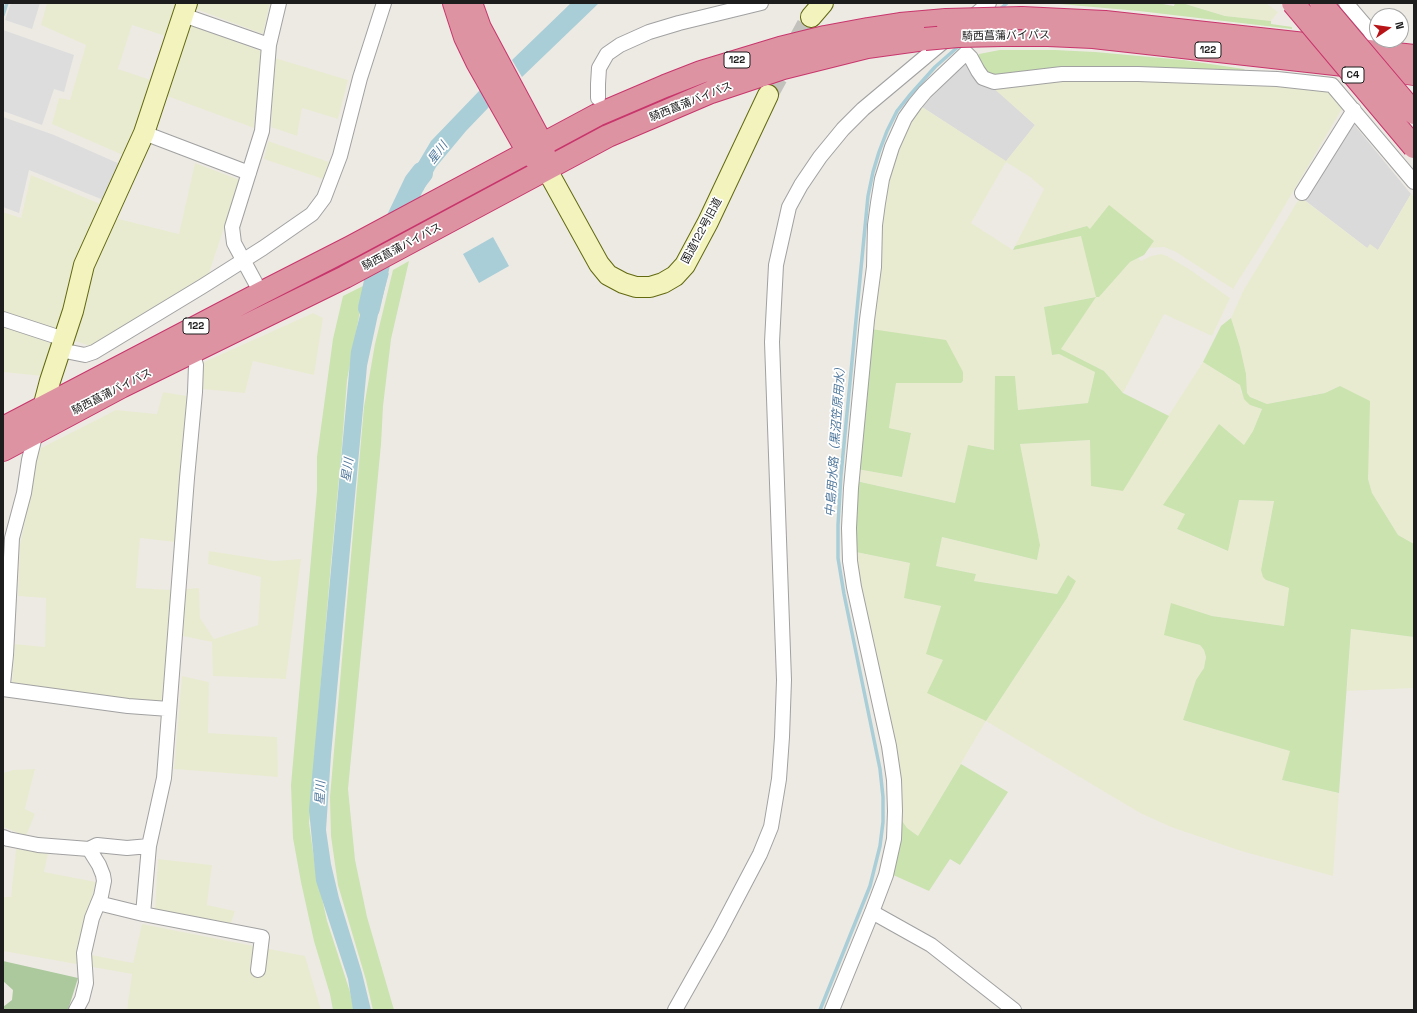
<!DOCTYPE html>
<meta charset="utf-8">
<style>
body{margin:0}
#map{position:relative;width:1417px;height:1013px;overflow:hidden;background:#edeae4;font-family:"Space Grotesk",sans-serif}
canvas{display:block}
.frame{position:absolute;inset:0;border:4px solid #1d1d1d;pointer-events:none}
.north{position:absolute;left:1369px;top:8px;width:40px;height:40px;box-sizing:border-box;background:#fff;border:1px solid #a5a5a5;border-radius:50%;rotate:77deg;font-size:11px;font-weight:700;line-height:16px;text-align:center;color:#1d1d1d}
.north::after{content:'';display:block;margin:auto;width:14px;height:18px;background:#b81317;clip-path:polygon(50% 0,100% 100%,50% 72%,0 100%)}
</style>
<div id="map">
<canvas width="1417" height="1013"></canvas>
<div class="frame"></div>
<div class="north">N</div>
</div>
<script>
const c = document.querySelector('canvas').getContext('2d');
c.lineJoin = 'round';
function fill(path, color) { c.fillStyle = color; c.fill(path, 'evenodd'); }
const shape = rows => new Path2D(rows.map(r => 'M' + r).join(''));
function strokePath(path, color, width, dash) { c.strokeStyle = color; c.lineWidth = width; c.lineCap = dash ? 'butt' : 'round'; c.setLineDash(dash || []); c.stroke(path); }
function write(font, color, halo, rows, align = 'center') {
  c.font = font + ' "Space Grotesk","Noto Sans JP",sans-serif'; c.lineWidth = 3.5; c.setLineDash([]); c.textBaseline = 'middle'; c.strokeStyle = halo; c.fillStyle = color; for (const [text, x, y, turn = 0] of rows) {
    c.save(); c.translate(x, y); c.rotate((+turn || 0) * Math.PI / 180); c.textAlign = isNaN(turn) ? turn : align; if (halo) c.strokeText(text, 0, 0); c.fillText(text, 0, 0); c.restore();
  }
}
fill(shape([
 [966,62,1035,125,1006,162,922,107],
 [1352,122,1411,194,1378,250,1367,248,1303,199]
]), '#dbdada');
fill(shape([
 [47,3,176,3,165,36,132,25,118,69,151,80,135,132,125,156,52,124,59,98,70,100,86,45,41,25],
 [195,3,270,3,263,34,193,8],
 [1182,3,1266,3,1278,12,1271,21,1225,16],
 [189,25,261,51,254,128,167,96],
 [275,58,348,80,338,119,302,108,297,136,271,127],
 [1067,81,1136,81,1262,83,1329,91,1343,107,1268,234,1233,289,1176,252,1164,247,1149,248,1154,241,1090,229,1087,226,1015,246,1044,189,1030,177,1006,162,971,223,1013,250,1081,235,1099,297,1130,262,1138,258,1141,261,1151,256,1161,254,1167,256,1189,269,1230,298,1212,336,1164,314,1123,393,1104,371,1061,349,1095,297,1045,307,1052,355,1059,354,1095,371,1088,403,1018,410,1015,377,994,450,968,445,955,503,856,481,857,469,902,477,911,433,889,428,896,382,961,383,963,381,871,329,880,254,883,216,891,164,906,128,922,107,1006,161,1035,125,991,86,997,87],
 [268,141,329,162,323,179,264,159],
 [195,163,240,180,209,273,90,346,75,341,93,267,115,218,179,234],
 [31,175,103,205,62,326,54,329,3,313,3,212,21,218],
 [1411,194,1414,197,1414,544,1398,535,1372,493,1340,386,1325,393,1267,404,1250,397,1247,393,1246,374,1240,347,1231,318,1243,291,1299,199,1303,199,1367,248,1370,244,1378,250],
 [313,313,323,318,314,375,253,361,245,393,201,389,202,363],
 [3,326,53,344,42,376,3,372],
 [1203,362,1240,385,1241,392,1250,405,1262,409,1253,431,1244,445,1219,424,1186,514,1177,529,1227,551,1239,500,1274,501,1261,570,1266,580,1289,588,1284,626,1212,616,1193,611,1200,645,1204,650,1206,657,1204,668,1196,680,1183,720,1291,751,1282,780,1339,793,1333,876,1241,851,1171,827,1140,813,986,721,918,836,907,828,900,818,860,588,856,552,910,563,941,606,927,654,943,660,986,721,1067,598,1076,581,1068,575,1057,594,974,581,976,574,936,566,942,537,1037,560,1040,545,1020,444,1090,440,1123,491,1156,435],
 [163,392,187,396,175,542,140,538,136,588,172,590,163,702,113,698,12,684,15,644,45,647,46,598,18,596,20,545,39,449,116,410,157,414],
 [209,551,274,561,301,559,286,679,213,676,212,642,183,636,186,589,199,588,200,618,214,639,258,625,261,577,208,564],
 [1351,629,1414,637,1414,688,1347,691],
 [182,676,209,682,208,733,277,737,278,777,174,769],
 [35,769,25,809,35,814,26,836,3,827,3,773,13,770],
 [16,849,48,854,44,872,96,882,76,952,133,963,142,924,305,956,321,1010,127,1010,132,974,3,951,3,897,11,897],
 [158,859,212,865,207,905,235,911,231,923,155,909]
]), '#e9ebd1');
fill(shape([
 [1048,3,1157,3,1174,6,1175,3,1182,3,1225,16,1271,21,1271,24,1292,27,1292,29,1139,11],
 [1000,50,1055,50,1095,52,1183,60,1244,69,1246,71,997,76,986,72,978,58,979,54],
 [1109,205,1154,241,1144,255,1130,262,1099,297,1096,297,1061,349,1104,371,1123,393,1169,416,1123,491,1091,486,1090,440,1020,444,1040,545,1037,560,942,537,936,566,976,574,974,581,1057,594,1068,575,1076,581,1067,598,986,721,927,693,943,660,926,654,941,606,904,598,910,563,856,552,855,532,856,481,955,503,968,445,994,450,995,376,1015,376,1018,410,1088,403,1095,372,1059,354,1052,355,1044,307,1096,297,1081,236,1013,250,1015,246,1087,226,1090,229],
 [409,261,391,339,383,406,381,444,348,789,355,860,367,917,394,1010,373,1010,366,980,338,885,331,836,330,797,364,407,375,344,393,270],
 [365,285,347,380,341,457,331,563,309,823,315,866,327,921,350,992,354,1010,333,1010,330,994,314,941,301,882,293,838,291,785,317,491,317,457,333,339,343,296],
 [1231,318,1240,347,1246,374,1247,393,1250,397,1267,404,1325,393,1340,386,1370,401,1368,479,1372,493,1398,535,1414,544,1414,637,1351,629,1339,793,1282,780,1290,751,1183,720,1196,680,1204,668,1206,657,1204,650,1200,645,1164,635,1171,603,1212,616,1284,626,1289,588,1266,580,1263,577,1261,570,1274,501,1239,500,1228,551,1177,529,1185,514,1163,505,1219,424,1244,445,1253,431,1262,409,1250,405,1244,399,1240,385,1203,362,1221,326],
 [871,329,946,340,963,372,963,381,961,383,896,383,889,428,911,433,902,477,857,469],
 [961,764,1008,792,960,865,950,859,929,891,891,874,900,818,907,828,918,836]
]), '#cae3af');
fill(shape([
 [3,961,78,978,68,1010,3,1010,3,1007,12,1000,13,990,3,981]
]), '#abc99d');
fill(shape([
 [11,3,40,3,32,29,5,20],
 [3,30,74,55,64,92,54,89,42,125,3,111],
 [3,117,54,135,122,165,106,201,29,170,19,213,3,207]
]), '#ddd');
fill(shape([
 [571,3,599,3,522,77,512,60],
 [481,89,490,106,466,131,436,167,423,191,392,207,431,141],
 [493,237,509,266,479,283,463,254],
 [389,273,379,310,367,366,331,755,326,830,331,864,339,898,362,973,371,1010,353,1010,348,979,316,881,309,810,351,351,368,283]
]), '#a9ced7');
strokePath(shape([
 [999,10,1007,3],
 [3,15,7,3],
 [820,1010,870,886,880,846,883,822,883,797,880,769,844,594,838,558,838,525,841,475,868,196,873,172,879,152,887,131,897,111,909,96,935,67,960,45]
]), '#a9ced7', 3.5);
strokePath(shape([
 [369,308,382,251,415,182,422,173]
]), '#a9ced7', 22);
strokePath(shape([
 [768,95,811,17]
]), '#c3c1bc', 20, [20, 10]);
const street = shape([
 [1346,3,1370,31,1375,41,1374,51],
 [183,15,269,45],
 [970,19,989,3],
 [598,98,598,84,599,68,607,54,620,45,649,32,679,23,761,3],
 [144,133,249,173],
 [1302,193,1354,110],
 [261,293,234,243,232,227,262,131,269,45,279,3],
 [3,319,64,339],
 [60,350,85,355,94,352,203,286,263,248,312,214,324,198,340,156,360,78,384,3],
 [3,684,6,655,12,538,24,493,29,460,36,432],
 [3,689,128,706,169,709],
 [3,837,8,839,38,845,89,849,99,865,103,875,104,881,101,896,92,918,84,953,86,983,82,999,76,1010],
 [89,849,97,845,127,848,149,846],
 [98,903,143,914,262,937,258,970],
 [872,912,931,945,1014,1010],
 [143,914,149,846,164,778,187,478,195,392,196,365,192,352],
 [675,1010,719,932,760,854,771,827,779,779,782,737,784,680,772,342,776,265,789,207,801,185,820,157,843,129,863,109,949,37],
 [832,1010,872,912,886,875,894,839,895,811,894,780,889,746,854,587,850,561,849,528,851,488,867,320,874,267,875,225,878,203,882,179,892,147,905,118,915,104,925,92,966,53,971,58,978,71,983,78,994,82,1062,74,1138,74,1277,79,1332,85,1414,182]
]);
const secondary = shape([
 [811,17,823,3],
 [547,170,599,264,608,275,623,283,636,287,650,287,663,283,675,276,685,265,708,222,768,95],
 [40,419,50,381,73,311,84,265,144,133,187,3]
]);
const highway = shape([
 [454,3,465,37,477,62,528,152,538,161],
 [471,3,480,28,542,144,545,159],
 [1022,18,1105,22,1414,56],
 [1002,35,1048,35,1093,37,1380,69,1414,74],
 [3,428,261,293,351,247,597,115,665,86,701,72,780,48,825,37,868,29,900,24,946,20],
 [3,450,121,387,345,277,608,136,711,92,783,68,867,47,925,39]
]);
strokePath(street, '#a1a1a1', 16);
strokePath(secondary, '#62690f', 22);
strokePath(highway, '#c8356b', 24);
strokePath(street, '#fff', 14);
strokePath(secondary, '#f2f3bd', 20);
strokePath(highway, '#de93a3', 22);
const highwayBridge = shape([
 [1293,3,1414,147],
 [1321,3,1414,113],
 [946,20,1022,18],
 [925,39,958,36,1002,35]
]);
strokePath(highwayBridge, '#c8356b', 24, []);
strokePath(highwayBridge, '#de93a3', 22);
for (const [x, y, w] of [
 [1208,50,26],
 [737,60,26],
 [1353,75,22],
 [196,326,26]
]) { const box = new Path2D(); box.roundRect(x - w / 2, y - 8, w, 16, 3); c.fillStyle = '#fff'; c.fill(box); strokePath(box, '#1d1d1d', 1); }
write('bold 10px', '#1d1d1d', null, [
 ["122",1208,50],
 ["122",737,60],
 ["C4",1353,75],
 ["122",196,326]
]);
write('11px', '#1d1d1d', '#fff', [
 ["騎西菖蒲バイパス",1006,36,-1],
 ["騎西菖蒲バイパス",691,102,-22],
 ["国道122号旧道",702,231,-62],
 ["騎西菖蒲バイパス",402,247,-28],
 ["騎西菖蒲バイパス",112,392,-27]
]);
write('italic 12px', '#50789c', '#fff', [
 ["星川",438,153,-52],
 ["中島用水路（黒沼笠原用水）",836,439,-86],
 ["星川",348,470,-82],
 ["星川",321,793,-88]
]);
</script>
